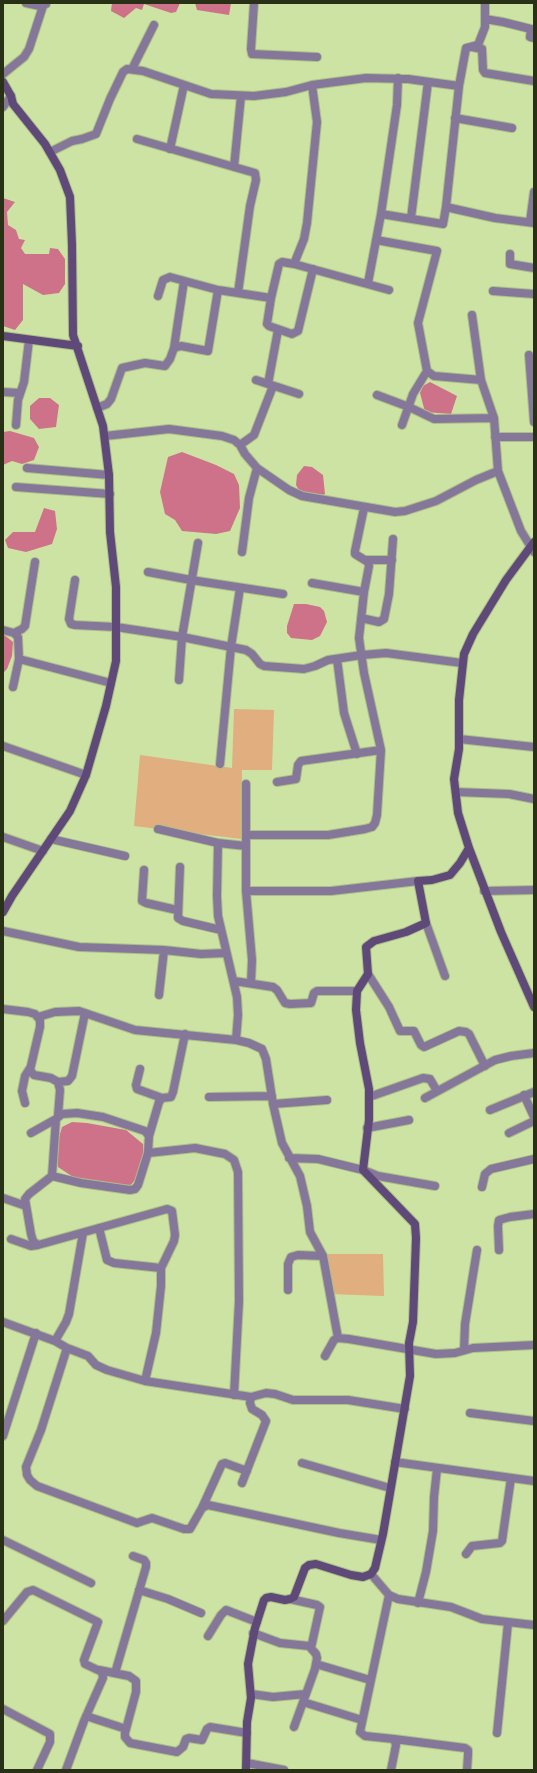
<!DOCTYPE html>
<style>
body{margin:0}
#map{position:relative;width:537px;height:1773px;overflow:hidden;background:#cde3a3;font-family:Quicksand,sans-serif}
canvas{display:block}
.frame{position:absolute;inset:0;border:4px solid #283016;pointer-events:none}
</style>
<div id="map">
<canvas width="537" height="1773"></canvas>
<div class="frame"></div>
</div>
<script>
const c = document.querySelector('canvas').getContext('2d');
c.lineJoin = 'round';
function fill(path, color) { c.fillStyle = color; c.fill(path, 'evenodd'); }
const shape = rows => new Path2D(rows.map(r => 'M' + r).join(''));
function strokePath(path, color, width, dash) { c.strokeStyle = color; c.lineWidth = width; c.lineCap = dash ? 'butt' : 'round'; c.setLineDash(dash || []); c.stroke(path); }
fill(shape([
 [234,709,274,710,272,770,242,770,241,839,134,826,140,755,232,768],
 [324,1254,383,1254,384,1296,330,1294]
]), '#e0ae7f');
fill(shape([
 [112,3,180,3,176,12,171,13,144,4,142,10,136,8,124,18,111,11],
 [195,3,231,3,229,15,197,10],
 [3,198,15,202,7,212,8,225,16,230,19,239,25,240,21,248,25,254,49,254,50,248,58,249,65,259,65,284,59,293,43,295,23,284,23,320,15,330,3,326],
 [430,382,457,396,451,414,425,412,420,393,423,386],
 [39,398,50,398,59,405,56,427,39,429,30,419,30,406],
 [10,431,34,438,39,447,34,460,22,464,12,461,3,465,3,432],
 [182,452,216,465,234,474,239,485,240,508,230,531,216,534,182,531,175,520,165,514,160,492,168,457],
 [304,466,312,467,323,475,325,494,320,497,300,492,296,485,297,475],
 [44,508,55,511,57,529,52,544,26,552,8,548,5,540,13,532,35,532],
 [294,604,306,604,320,607,324,611,327,622,320,636,312,640,291,638,287,633,287,626],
 [3,634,13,642,12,656,7,669,3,673],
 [72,1122,87,1123,126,1130,143,1144,144,1163,139,1175,130,1186,76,1179,58,1167,56,1148,62,1127]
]), '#ce728a');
const street = shape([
 [26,3,40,6,46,4],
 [254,3,251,49,252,54,317,57],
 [485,19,503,22,531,29,530,37,534,38],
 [472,47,482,49,483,70,485,73,534,81],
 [132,69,154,25],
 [3,74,24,57,29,49,43,6],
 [398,78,397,105,381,214,443,224,446,207],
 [459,86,446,207,495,218,534,223],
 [3,107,11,96],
 [455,118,512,128],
 [137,139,255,173,256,180,250,206,238,293],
 [170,149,184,85],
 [50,152,72,141,82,139,96,134,110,99,123,72,127,69,143,71,211,94,254,96,286,92,312,85],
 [234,167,241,96],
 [411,218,428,82],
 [530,222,534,192],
 [376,240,437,251,418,323,427,371,434,376,481,380],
 [510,254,510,264,534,268],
 [294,264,389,290],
 [313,269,298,331,292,334,269,326,267,324,271,298,279,264,282,262,294,264,304,239,307,223,317,122,312,85,366,78,408,79,459,86,466,48,478,45,485,27,485,3],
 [368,283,381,214],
 [493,291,534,294],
 [158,296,163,280,170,277,218,290,271,298],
 [472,315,481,380,494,418,498,471,521,531,534,552],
 [174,348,184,281],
 [529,355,534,422],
 [256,380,299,394],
 [268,384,278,330],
 [3,392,20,393],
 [377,395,409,407,434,419,494,418],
 [97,408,107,404,111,399,122,368,145,363,165,366,170,359,174,348,181,346,208,351,218,290],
 [16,425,18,400,24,382,29,340],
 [402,425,413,394,427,371],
 [105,436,169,429,222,436,234,440,240,445,245,454,257,468,289,490,302,496,395,512,405,511,436,501,476,480,498,471],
 [495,437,534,437],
 [240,445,254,435,273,386],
 [27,468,109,475],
 [16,487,110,494],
 [242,552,249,498,257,468],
 [366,560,392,560],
 [148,572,191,580,283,594],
 [75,580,69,619,71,624,75,625,116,627,182,637,246,650,252,654,260,664,264,666,304,669,315,666,328,660,362,655,386,653,462,663],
 [312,583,364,592],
 [361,618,379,622,384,619,389,594,393,539],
 [3,630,14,633,18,637,19,659,13,687],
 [14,633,22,629,25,626,35,562],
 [19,659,111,683],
 [337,659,344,713,357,754],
 [179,680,182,637,198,543],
 [459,739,534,747],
 [3,746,86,775],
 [220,764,231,647,240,588],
 [277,782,296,779,298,765,301,761,381,750],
 [246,784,246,891,252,960,251,983],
 [456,792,509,794,534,799],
 [158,829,218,843,217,896,218,916,237,997,238,1015,236,1040],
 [246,835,328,835,365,829,372,827,375,823,377,815,381,750,364,673,359,638,364,592,369,566,368,562,355,554,355,551,364,508],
 [3,837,43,851],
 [51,839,125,856],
 [218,843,246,846],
 [180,867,178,918,183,921,221,930],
 [144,870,142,901,146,903,177,910],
 [246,891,331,891,418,881],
 [484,891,534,890],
 [426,923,445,976],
 [3,931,79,947,164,950,201,954,226,953],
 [368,974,389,1007,400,1031,414,1031,421,1045,424,1047,459,1031,466,1032,469,1034,485,1066],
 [234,981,273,987,277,990,285,1003,290,1004,311,1003,314,993,317,991,357,991],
 [159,995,164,950],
 [3,1009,28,1012,35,1014,40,1020,40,1027,30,1070,34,1075,51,1078,58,1082,60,1090,58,1116],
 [38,1017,55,1012,79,1011,135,1030,236,1040,249,1043,262,1049,266,1059,273,1104,282,1143,300,1176,307,1206,310,1232,323,1256,338,1338],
 [140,1069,136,1085,137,1089,162,1098],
 [58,1082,68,1081,72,1076,85,1013],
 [524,1095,534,1117],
 [209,1097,272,1096],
 [369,1097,423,1078,430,1079,437,1091],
 [425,1098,495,1060,511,1056,534,1053],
 [25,1103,22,1091,25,1076,30,1068],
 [273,1104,327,1100],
 [490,1110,534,1092],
 [367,1128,409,1120],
 [31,1133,56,1119],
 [509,1133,534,1121],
 [149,1136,159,1102,162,1098,171,1097,173,1092,185,1034],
 [148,1153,149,1136,145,1131,103,1117,77,1113,62,1114,56,1119,52,1176,81,1183,130,1190,135,1189,138,1185,148,1153,195,1148,225,1154,234,1160,238,1172,239,1301,234,1395],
 [289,1158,318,1159,363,1170,378,1176,435,1186],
 [52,1176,29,1194,25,1199,31,1234,33,1241,38,1245,160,1211,167,1209,172,1211,175,1235,174,1241,161,1268,161,1286,156,1333,145,1381],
 [482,1187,485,1174,491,1169,534,1159],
 [3,1198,26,1206],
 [99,1228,107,1260,114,1263,161,1268],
 [11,1239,31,1246,38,1245],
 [499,1250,498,1226,499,1220,510,1217,534,1214],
 [288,1290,288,1264,291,1257,298,1255,323,1256],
 [3,1322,55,1341,67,1348,41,1430,26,1467,27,1475,30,1480,37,1486,137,1523,152,1518,184,1529,190,1529,202,1508,208,1505,339,1533,381,1540],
 [55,1341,66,1322,69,1314,83,1233],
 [67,1348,88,1356,96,1365,107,1370,145,1381,251,1397,266,1393,275,1394,293,1400,348,1400,405,1409],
 [464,1350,465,1324,477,1250],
 [325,1356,334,1340,338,1338,349,1339,436,1354,455,1353,473,1348,534,1345],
 [470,1413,534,1421],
 [3,1436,36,1333],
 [395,1462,534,1481],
 [302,1463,390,1488],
 [242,1483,266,1421,262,1415,252,1409,250,1403,251,1397],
 [202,1508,222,1464,225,1463,247,1471],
 [3,1540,91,1583],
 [466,1554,472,1546,500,1543,502,1541,511,1478],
 [371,1574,389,1595,398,1599,451,1607,482,1619,534,1625],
 [139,1590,168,1599,201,1613],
 [389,1595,360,1732,365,1736,394,1739,396,1745,391,1770],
 [290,1599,317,1605,320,1607,311,1648],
 [418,1603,426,1572,433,1531,434,1497,437,1469],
 [3,1621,27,1592,33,1590,98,1622,84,1660,85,1664,102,1672,103,1678,84,1721,66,1770],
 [253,1633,280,1643,309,1646,316,1654,317,1658,315,1669,294,1727],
 [208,1636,221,1615,226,1610,257,1622],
 [316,1664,370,1680],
 [99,1670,129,1676,136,1681,136,1692,125,1733,125,1737,130,1743,177,1752,183,1747,186,1739,189,1738,202,1740,207,1729,210,1727,247,1733],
 [115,1673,146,1567,146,1563,144,1560,133,1556],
 [251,1694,273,1697,306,1694],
 [303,1702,362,1720],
 [3,1709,50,1734,50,1742,37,1770],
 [86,1716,126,1729],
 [497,1733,508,1623],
 [394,1739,465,1748,468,1750,468,1755,467,1770],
 [247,1763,284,1770]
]);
const secondary = shape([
 [3,82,11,96,13,104,45,144,60,170,70,197,72,245,73,335,103,426,109,475,110,532,116,587,116,661,106,706,86,775,70,811,12,896,3,912],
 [3,336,78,346],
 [534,542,506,580,473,634,464,654,459,700,459,749,454,779,458,813,469,848,501,932,534,1007],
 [246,1770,247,1722,251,1698,248,1664,255,1628,264,1600,266,1598,271,1597,285,1600,290,1599,294,1597,305,1568,309,1565,316,1564,351,1575,363,1577,371,1574,375,1568,383,1534,410,1376,409,1343,413,1322,416,1238,415,1224,363,1170,369,1120,369,1089,360,1043,356,1010,357,991,368,974,366,947,374,941,406,932,426,923,418,881,432,880,450,875,460,863,469,848]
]);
strokePath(street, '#acbf87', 10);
strokePath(secondary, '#acbf87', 10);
strokePath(street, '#857799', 8);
strokePath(secondary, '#5e4979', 8);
</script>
